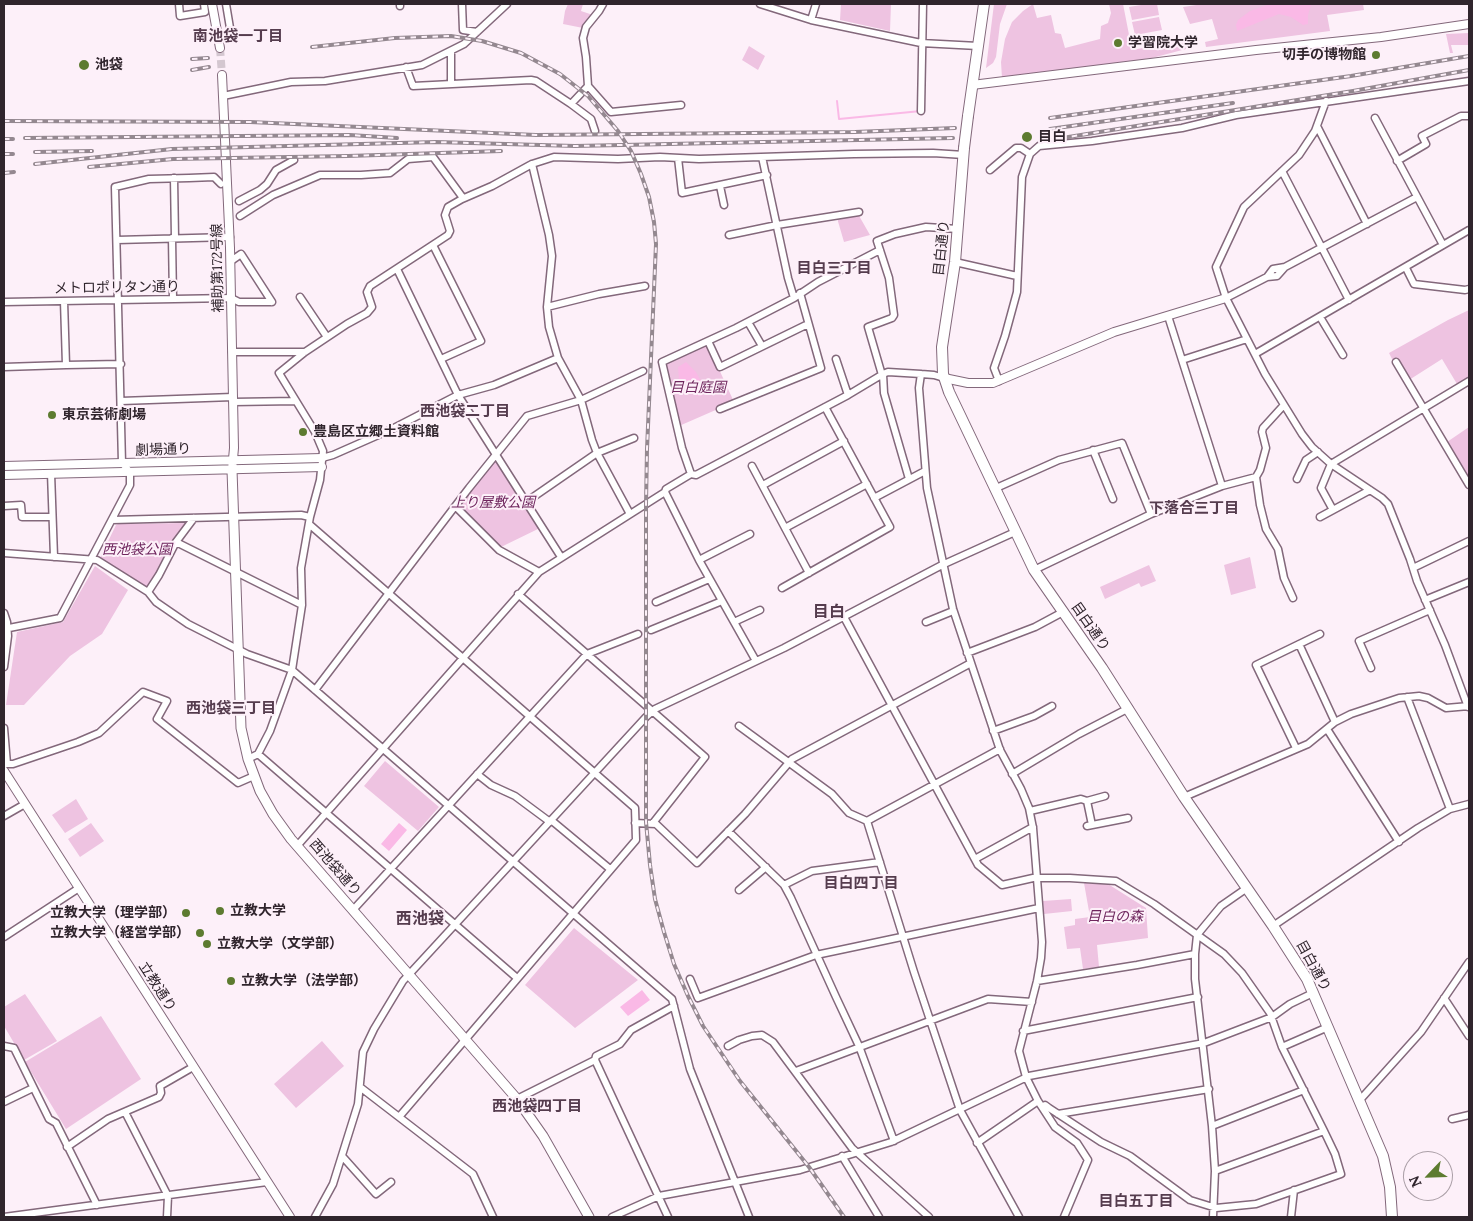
<!DOCTYPE html>
<meta charset="utf-8">
<style>
body{margin:0}
#map{position:relative;width:1473px;height:1221px;overflow:hidden;background:#fdf0f9;font-family:Lora,serif}
canvas{display:block}
.frame{position:absolute;inset:0;border:5px solid #30252d;pointer-events:none}
.north{position:absolute;left:1403px;top:1151px;width:50px;height:50px;box-sizing:border-box;background:#fdf0f9;border:1px solid #ab9fa7;border-radius:50%;rotate:246deg;font-size:14px;font-weight:700;line-height:20px;text-align:center;color:#30252d}
.north::after{content:'';display:block;margin:auto;width:18px;height:22px;background:#5d7b30;clip-path:polygon(50% 0,100% 100%,50% 72%,0 100%)}
</style>
<div id="map">
<canvas width="1473" height="1221"></canvas>
<div class="frame"></div>
<div class="north">N</div>
</div>
<script>
const c = document.querySelector('canvas').getContext('2d');
c.lineJoin = 'round';
function fill(path, color) { c.fillStyle = color; c.fill(path, 'evenodd'); }
const shape = rows => new Path2D(rows.map(r => 'M' + r).join(''));
function strokePath(path, color, width, dash) { c.strokeStyle = color; c.lineWidth = width; c.lineCap = dash ? 'butt' : 'round'; c.setLineDash(dash || []); c.stroke(path); }
function write(font, color, halo, rows, align = 'center') {
  c.font = font + ' Lora,"Noto Sans JP",serif'; c.lineWidth = 4; c.setLineDash([]); c.textBaseline = 'middle'; c.strokeStyle = halo; c.fillStyle = color; for (const [text, x, y, turn = 0] of rows) {
    c.save(); c.translate(x, y); c.rotate((+turn || 0) * Math.PI / 180); c.textAlign = isNaN(turn) ? turn : align; if (halo) c.strokeText(text, 0, 0); c.fillText(text, 0, 0); c.restore();
  }
}
fill(shape([
 [568,4,583,4,581,11,593,15,583,28,563,24,565,11],
 [841,4,891,4,890,31,840,20],
 [994,4,1007,4,1000,24,996,57,993,63,986,68],
 [1033,4,1037,18,1051,15,1055,33,1061,34,1065,48,1100,39,1101,26,1108,23,1111,13,1109,4,1123,4,1132,50,1153,46,1155,50,1181,44,1184,41,1186,49,1152,58,1002,78,1001,62,1005,39,1012,22,1023,11],
 [1147,4,1157,4,1159,15,1132,20,1129,7],
 [1203,4,1363,4,1364,10,1327,15,1330,31,1206,47,1205,42,1218,39,1212,19,1190,24,1183,7],
 [1159,17,1162,30,1135,35,1132,22],
 [1469,33,1469,45,1451,45,1453,53,1450,53,1446,34],
 [749,46,765,56,758,70,742,60],
 [858,214,870,235,844,242,837,218],
 [1469,310,1469,377,1457,384,1442,359,1409,380,1396,359,1393,361,1389,353,1448,320],
 [707,343,734,402,679,426,663,362],
 [1469,427,1469,479,1447,442],
 [495,458,540,528,501,547,459,506],
 [185,523,185,527,173,543,149,587,145,589,100,558,116,525,118,524],
 [1250,557,1256,588,1231,595,1224,565],
 [1149,565,1156,581,1141,587,1139,583,1105,599,1100,587],
 [95,566,128,590,102,634,70,656,24,705,6,705,17,632,63,622],
 [385,761,439,807,418,831,364,786],
 [76,799,88,819,65,833,52,815],
 [91,823,104,841,80,857,68,839],
 [1084,883,1108,884,1146,908,1148,938,1097,945,1099,967,1083,969,1080,948,1067,949,1064,927,1075,925,1075,919,1090,917],
 [1071,899,1072,911,1044,914,1043,901],
 [574,928,638,980,575,1028,525,985],
 [25,994,57,1041,24,1060,4,1026,4,1007],
 [101,1016,141,1079,66,1129,25,1062],
 [322,1041,344,1066,296,1108,274,1084]
]), '#eec3e1');
fill(shape([
 [1270,4,1311,5,1308,15,1308,24,1303,25,1291,17,1279,14,1237,31,1236,25,1238,20,1250,11],
 [686,362,696,372,702,383,705,390,703,395,700,396,695,395,693,390,683,384,679,379,678,367],
 [399,823,407,830,389,851,381,844],
 [642,990,650,1000,628,1016,620,1007]
]), '#fab9e6');
strokePath(shape([
 [837,101,839,119,921,111]
]), '#fab9e6', 2);
strokePath(shape([
 [220,48,222,75]
]), '#d4c7d0', 8, [8, 4]);
const minor = shape([
 [179,4,180,16,205,12,204,4],
 [226,4,231,34],
 [400,4,400,6],
 [462,4,463,30,477,32],
 [760,4,811,20,921,43,978,46],
 [811,20,816,4],
 [451,52,451,83],
 [406,67,413,86,531,80,536,81,571,104,588,86,586,57,583,38,586,27,599,11,603,4],
 [588,86,611,112,681,105],
 [223,96,291,82,325,81,422,65,464,44,507,4],
 [1326,101,1315,131,1299,155,1244,207,1216,267,1226,298,1265,374,1302,434,1312,447,1331,464,1382,498,1388,504,1410,559,1417,581,1445,645,1468,707],
 [571,104,591,119,595,131],
 [921,111,923,4],
 [1375,118,1443,245],
 [1317,126,1367,224],
 [762,157,788,278,794,298],
 [678,158,682,193,767,175],
 [1397,161,1426,144,1422,136,1461,116,1469,116],
 [532,164,549,235,552,256,547,307,549,327,558,358,581,400,592,440,597,453,630,514],
 [990,170,1016,148,1021,148,1030,154],
 [1282,171,1349,300],
 [174,178,175,238],
 [720,186,724,205],
 [239,201,260,190,267,184,276,170,294,160],
 [240,216,273,195,320,175,361,175,390,173,408,159,433,157,463,198],
 [729,235,777,225,859,212],
 [172,238,173,299],
 [117,240,230,237],
 [433,245,481,341,441,359],
 [231,261,241,254,272,302],
 [955,262,1017,276],
 [1285,267,1417,197],
 [1406,268,1414,284,1465,290,1469,289],
 [397,269,458,395,561,557],
 [300,297,327,337],
 [1226,298,1267,277,1277,276,1285,267,1273,269,1267,277],
 [4,302,231,298,239,302,272,302],
 [547,307,599,294,645,286],
 [1168,316,1222,486],
 [1320,317,1343,355],
 [748,322,762,346],
 [708,341,720,367,808,324],
 [232,352,305,352],
 [1255,354,1469,230],
 [836,359,848,395],
 [1182,360,1247,339],
 [1396,362,1469,485],
 [66,365,121,364],
 [4,367,66,365,64,301],
 [883,374,884,393,909,479],
 [921,374,919,388,927,488,953,609,1000,750,1021,789,1029,808,1033,828,1042,942,1041,958,1037,981,1019,1051,1026,1077,1038,1101,1055,1127,1077,1143,1088,1160,1064,1217],
 [882,375,868,327,892,318,894,315,889,278,877,241,895,234,926,227,958,229],
 [999,381,994,368,1005,336,1017,292,1022,177,1030,154,1039,146,1092,141,1182,128,1236,115,1469,81],
 [121,401,233,397],
 [233,402,296,401],
 [1283,406,1263,428,1262,432,1266,448,1260,470,1256,477,1260,505,1266,529,1278,549,1284,578,1293,598],
 [720,409,821,368,800,293],
 [1093,450,1113,499],
 [322,458,333,455,392,429,458,395,494,385,558,358],
 [752,466,809,573],
 [51,473,54,557],
 [691,474,682,448,662,362,736,328,794,298,818,282,880,250],
 [1297,479,1306,460,1318,452],
 [763,485,844,441],
 [994,489,1059,460,1122,443,1151,514],
 [665,492,699,560,756,661],
 [874,498,925,471],
 [526,502,597,453,634,438],
 [4,506,21,505,22,517,52,517],
 [456,507,499,550,539,572],
 [1333,510,1321,488,1331,464,1469,381],
 [1320,517,1370,490],
 [112,520,301,515,310,517],
 [309,524,635,808,636,840,399,1117],
 [785,528,867,484],
 [176,542,302,605],
 [4,553,97,560,148,592,156,602,188,624,247,654,292,670,672,999,690,1069,749,1217],
 [699,560,750,534],
 [1413,568,1469,541],
 [1034,570,1151,514,1222,486,1256,477],
 [782,588,890,527,825,407],
 [148,592,159,575,176,542,194,518],
 [518,594,705,757,653,823],
 [1425,600,1469,582],
 [656,602,709,579],
 [4,613,7,622,8,636,4,667],
 [844,617,978,865,1002,885,1033,878,1070,878,1116,881,1154,904,1224,954,1242,973,1270,1013,1282,1047,1324,1131,1335,1154,1341,1174,1256,1204,1216,1208,1190,1200,1130,1156,1101,1142,1049,1108,1045,1105,1042,1107],
 [734,622,760,610],
 [926,622,953,611],
 [4,629,60,618,130,485,130,472,122,463,115,187,149,179,189,178,214,177,221,184],
 [651,630,722,601],
 [1299,644,1335,722],
 [967,653,1035,627,1063,612],
 [1371,668,1359,641,1430,610],
 [315,690,469,488,527,416,581,400,643,371],
 [1407,697,1450,809],
 [739,726,832,794,849,813,867,821],
 [4,728,7,764,4,765],
 [1327,729,1399,842],
 [993,731,1034,716,1052,706],
 [1296,748,1256,665,1320,634],
 [258,754,517,978],
 [248,759,258,754,270,731,292,670,302,605,301,568,310,517,320,480,323,451,315,432,279,373,305,352,347,324,367,313,372,307,367,292,370,286,448,235,450,231,445,215,448,207,462,199,492,186,532,164,554,157,618,159,660,157,699,159,854,154,933,153,964,155],
 [7,764,13,764,78,742,99,733,143,692,167,701,157,719,238,783,254,776],
 [477,774,491,785,515,796,550,822],
 [1012,774,1079,734,1129,708],
 [1184,797,1308,744,1335,722,1351,714,1399,698,1419,696,1428,698,1446,708,1469,706],
 [1087,801,1092,825],
 [1030,811,1081,799,1087,801,1105,796],
 [4,816,25,804],
 [551,820,610,869],
 [867,821,914,972,960,1110,1019,1217],
 [867,821,1000,749],
 [635,823,656,824,697,863,745,814,792,759,971,663],
 [1087,826,1128,818],
 [728,831,784,885,791,898,836,997,859,1046,894,1141],
 [297,846,539,572,665,492,666,489,691,474,696,475,848,395,883,374,888,372,921,374,934,375,944,378],
 [975,859,1033,827],
 [784,885,812,871,880,862],
 [739,890,766,867],
 [353,910,587,654,638,634],
 [1273,926,1418,828,1450,809,1469,804],
 [4,937,79,888],
 [1195,954,1195,979,1212,1126,1215,1171,1213,1217],
 [690,979,698,998,816,955,1039,908],
 [1037,981,1137,965,1195,954,1197,935,1221,906,1247,888],
 [1444,998,1469,1036],
 [1023,1031,1198,997],
 [4,1046,14,1048,49,1119,56,1123,97,1205],
 [728,1046,739,1040,752,1036,762,1035,773,1042,852,1148,929,1217],
 [1282,1047,1328,1027],
 [595,1060,668,1217],
 [796,1071,988,999,1032,1002],
 [360,1087,473,1174,493,1217],
 [517,1099,595,1060,596,1056,620,1044,631,1030,674,1006],
 [1359,1101,1421,1032,1469,962],
 [4,1102,33,1088],
 [125,1112,168,1196,167,1217],
 [1058,1114,1209,1089],
 [1452,1119,1469,1115],
 [1212,1126,1304,1090],
 [977,1143,1038,1101],
 [67,1147,108,1119,159,1097,161,1093,160,1086,193,1067],
 [342,1156,376,1194,391,1182],
 [842,1156,879,1217],
 [1215,1171,1324,1131],
 [4,1217,267,1182],
 [315,1217,333,1184,358,1104,363,1052,374,1029,403,981,646,717,655,709,784,648,942,565,1015,532],
 [612,1217,659,1196,800,1170,891,1142,1029,1076,1204,1043,1272,1017,1290,1004,1313,993],
 [1291,1217,1294,1190]
]);
const tertiary = shape([
 [212,4,220,48],
 [222,75,230,248,234,448,232,470],
 [972,85,1256,50,1381,37,1469,24],
 [944,378,968,383,993,383,1114,332,1226,298],
 [4,466,322,458],
 [4,475,322,467],
 [4,771,290,1217]
]);
const secondary = shape([
 [232,470,241,728,248,759,260,791,273,814,291,839,517,1099,543,1136,589,1217]
]);
const primary = shape([
 [968,116,984,4],
 [964,148,955,262,942,347,943,374,949,392,1034,570,1102,668,1184,797,1273,926,1307,979,1383,1156,1390,1187,1392,1217]
]);
strokePath(minor, '#83687b', 9);
strokePath(tertiary, '#83687b', 10);
strokePath(secondary, '#83687b', 11);
strokePath(primary, '#83687b', 12);
strokePath(minor, '#fff', 6);
strokePath(tertiary, '#fff', 8);
strokePath(secondary, '#fff', 9);
strokePath(primary, '#fff', 10);
const rail = shape([
 [312,47,395,38,451,36,482,41,521,53,560,74,588,96,618,131,631,151,641,174,649,197,654,222,656,244,647,449,646,504,646,822,650,865,655,899,664,932,674,964,688,996,703,1026,740,1081,809,1167,844,1217],
 [192,59,208,58],
 [192,70,209,67],
 [1050,118,1351,76,1469,56],
 [4,121,250,122,536,135,855,132,955,128],
 [1050,129,1233,103],
 [25,138,350,135,397,138],
 [4,139,13,139],
 [1050,140,1353,91,1469,70],
 [35,152,92,151],
 [4,154,13,154],
 [35,164,172,149,212,148,436,142,575,146,953,138],
 [89,167,173,159,348,156,501,151],
 [4,173,14,172]
]);
strokePath(rail, '#948890', 4);
strokePath(rail, '#fdf0f9', 2, [5.5]);
const primaryBridge = shape([
 [964,148,968,116]
]);
strokePath(primaryBridge, '#83687b', 12, []);
strokePath(primaryBridge, '#fff', 10);
for (const [x, y, r, color] of [
 [1118,43,5,"#5d7b30"],
 [1376,55,5,"#5d7b30"],
 [84,65,6,"#5d7b30"],
 [1027,137,6,"#5d7b30"],
 [52,415,5,"#5d7b30"],
 [303,432,5,"#5d7b30"],
 [220,911,5,"#5d7b30"],
 [186,913,5,"#5d7b30"],
 [200,933,5,"#5d7b30"],
 [207,944,5,"#5d7b30"],
 [231,981,5,"#5d7b30"]
]) { const dot = new Path2D(); dot.arc(x, y, r, 0, 2 * Math.PI); c.fillStyle = color; c.fill(dot); strokePath(dot, '#fdf0f9', 2); }
write('bold 14px', '#30252d', '#fdf0f9', [
 ["学習院大学",1128,43],
 ["切手の博物館",1366,55,"right"],
 ["池袋",95,65],
 ["目白",1038,137],
 ["東京芸術劇場",62,415],
 ["豊島区立郷土資料館",313,432],
 ["立教大学",230,911],
 ["立教大学（理学部）",176,913,"right"],
 ["立教大学（経営学部）",190,933,"right"],
 ["立教大学（文学部）",217,944],
 ["立教大学（法学部）",241,981]
], 'left');
write('14px', '#30252d', '#fdf0f9', [
 ["目白通り",942,248,-84],
 ["補助第172号線",218,268,-91],
 ["メトロポリタン通り",117,288,-1],
 ["劇場通り",163,450,-2],
 ["目白通り",1090,627,55],
 ["西池袋通り",335,868,49],
 ["目白通り",1313,966,61],
 ["立教通り",157,987,57]
]);
write('italic 14px', '#6f265e', '#fdf0f9', [
 ["目白庭園",698,388],
 ["上り屋敷公園",493,503],
 ["西池袋公園",137,550],
 ["目白の森",1115,917]
]);
write('bold 15px', '#553c4e', '#fdf0f9', [
 ["南池袋一丁目",238,37],
 ["目白三丁目",834,269],
 ["西池袋二丁目",465,412],
 ["下落合三丁目",1194,509],
 ["西池袋三丁目",231,709],
 ["目白四丁目",861,884],
 ["西池袋四丁目",537,1107],
 ["目白五丁目",1136,1202]
]);
write('bold 16px', '#553c4e', '#fdf0f9', [
 ["目白",829,612],
 ["西池袋",420,919]
]);
</script>
